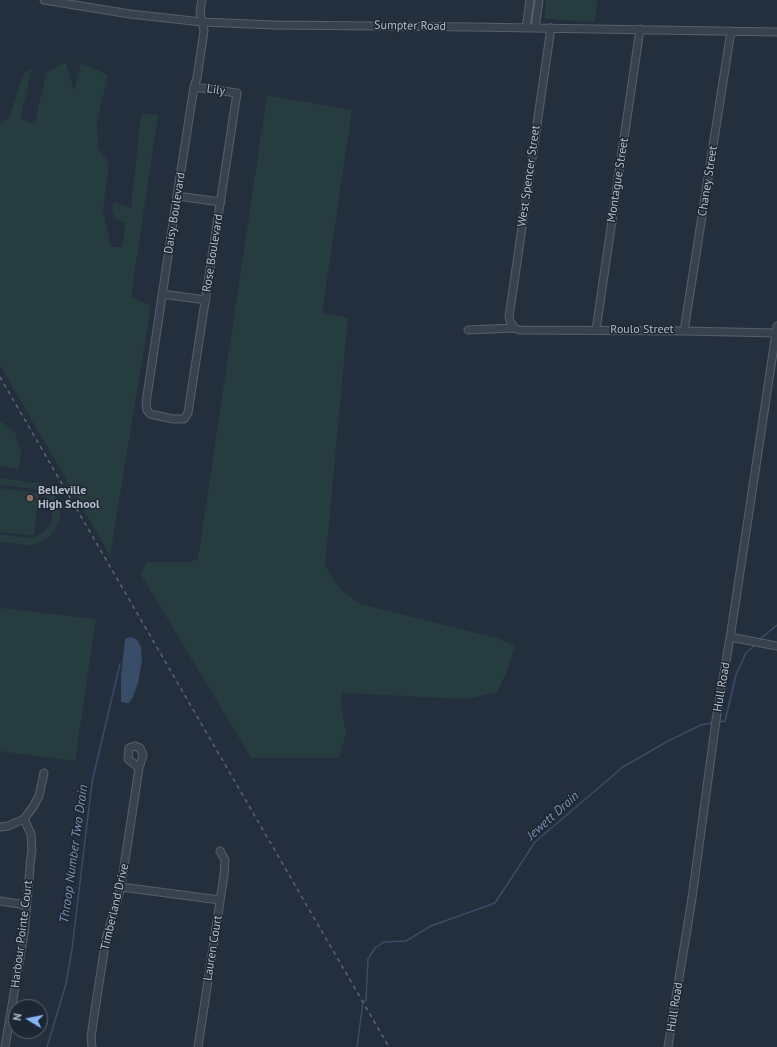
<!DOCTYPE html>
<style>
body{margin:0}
#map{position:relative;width:777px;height:1047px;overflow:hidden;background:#242f3e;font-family:"PT Sans",sans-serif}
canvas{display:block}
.north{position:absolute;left:8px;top:999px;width:40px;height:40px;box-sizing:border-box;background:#1d2633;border:1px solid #59626f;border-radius:50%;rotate:280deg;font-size:11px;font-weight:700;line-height:16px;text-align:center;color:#b4bcc9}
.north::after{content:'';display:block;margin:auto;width:14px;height:18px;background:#8ab4f8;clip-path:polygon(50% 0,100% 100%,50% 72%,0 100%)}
</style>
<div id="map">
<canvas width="777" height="1047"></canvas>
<div class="north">N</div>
</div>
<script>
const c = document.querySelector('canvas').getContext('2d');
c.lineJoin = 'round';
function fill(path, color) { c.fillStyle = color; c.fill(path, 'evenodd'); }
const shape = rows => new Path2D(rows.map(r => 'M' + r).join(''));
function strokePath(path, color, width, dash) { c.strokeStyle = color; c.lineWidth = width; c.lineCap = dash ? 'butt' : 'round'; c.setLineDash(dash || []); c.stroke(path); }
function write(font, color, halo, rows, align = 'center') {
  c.font = font + ' "PT Sans",sans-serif'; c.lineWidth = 3; c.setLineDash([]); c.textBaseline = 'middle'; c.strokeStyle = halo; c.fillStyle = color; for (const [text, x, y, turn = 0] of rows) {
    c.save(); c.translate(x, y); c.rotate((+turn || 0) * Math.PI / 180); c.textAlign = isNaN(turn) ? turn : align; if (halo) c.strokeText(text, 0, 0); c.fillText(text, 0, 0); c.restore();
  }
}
fill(shape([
 [546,0,597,0,595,22,544,19],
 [66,62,74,91,81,63,108,75,97,123,98,148,109,163,103,210,111,247,123,247,125,222,116,219,112,212,113,202,131,208,141,113,158,115,131,297,151,306,110,556,0,365,0,124,10,116,24,72,32,69,20,119,35,124,46,73],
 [267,95,352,110,322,313,348,318,325,566,340,589,360,604,500,639,515,646,507,671,497,692,467,699,342,693,341,702,346,734,339,758,251,758,141,575,146,562,189,562,198,559],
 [0,422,3,423,15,433,21,451,19,470,0,466],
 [0,478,42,484,49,489,54,494,59,502,60,518,54,532,48,537,36,544,26,545,0,542,0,534,29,538,41,534,51,524,53,511,51,504,43,494,34,489,0,485],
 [0,488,39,493,34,536,0,532],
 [0,608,96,619,75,761,0,751]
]), '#263c3f');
fill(shape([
 [131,637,137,640,141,647,142,660,138,683,133,697,129,703,126,703,121,702,121,676,125,639]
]), '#394c67');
strokePath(shape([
 [760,639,777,625],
 [718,722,725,721,736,675,746,653,755,645],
 [47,1047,66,984,72,949,92,782,120,664],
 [357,1047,363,1002,366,1000,368,959,375,948,384,942,406,941,431,926,495,903,535,842,623,767,668,741,701,725,712,723]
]), '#394c67', 1.5);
const minor = shape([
 [44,0,130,14,202,22,274,25,472,27,777,32],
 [526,28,530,0],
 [535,28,539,0],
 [551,28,509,317,510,321,514,328,520,330,684,331,776,333],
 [194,87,237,93,188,413,184,419,173,419,150,414,147,410,146,403,177,196,194,87,197,78,204,31,202,22,200,11,202,0],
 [177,196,221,202],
 [162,294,206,300],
 [468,330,514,328],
 [596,330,640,29],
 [684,331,731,31],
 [730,637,777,646],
 [0,827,8,826,24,819],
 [30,864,32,850,31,834,24,819,33,807,39,796,44,773],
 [121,887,220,900],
 [0,901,26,905],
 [5,1047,24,934,30,868],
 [92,1047,91,1037,96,1003,106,939,121,887,139,768,143,755,140,748,135,746,129,748,128,759,139,768],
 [198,1047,224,875,225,860,220,851],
 [668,1047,692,898,716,720,731,632,777,326]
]);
strokePath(minor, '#565f6c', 9);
strokePath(minor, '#38414e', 7);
strokePath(shape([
 [0,377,389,1047]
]), '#5a6575', 1.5, [4, 4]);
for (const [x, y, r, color] of [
 [30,498,4,"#8d6e63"]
]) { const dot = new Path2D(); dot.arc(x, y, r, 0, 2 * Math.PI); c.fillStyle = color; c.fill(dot); strokePath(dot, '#1d2633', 1.5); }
write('12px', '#b4bcc9', '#1d2633', [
 ["Sumpter Road",410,26,1],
 ["Lily",216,90,9],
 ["West Spencer Street",529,176,-82],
 ["Montague Street",618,180,-81],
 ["Chaney Street",708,181,-81],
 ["Daisy Boulevard",175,213,-81],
 ["Rose Boulevard",213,253,-81],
 ["Roulo Street",642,330],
 ["Hull Road",722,687,-80],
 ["Timberland Drive",115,907,-77],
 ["Harbour Pointe Court",22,934,-83],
 ["Lauren Court",213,948,-81],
 ["Hull Road",675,1007,-81]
]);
write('bold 12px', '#b4bcc9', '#1d2633', [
 ["Belleville",38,491],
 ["High School",38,505]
], 'left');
write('italic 13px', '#7c92b1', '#1d2633', [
 ["Jewett Drain",553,816,-42],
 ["Throop Number Two Drain",74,854,-82]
]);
</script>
